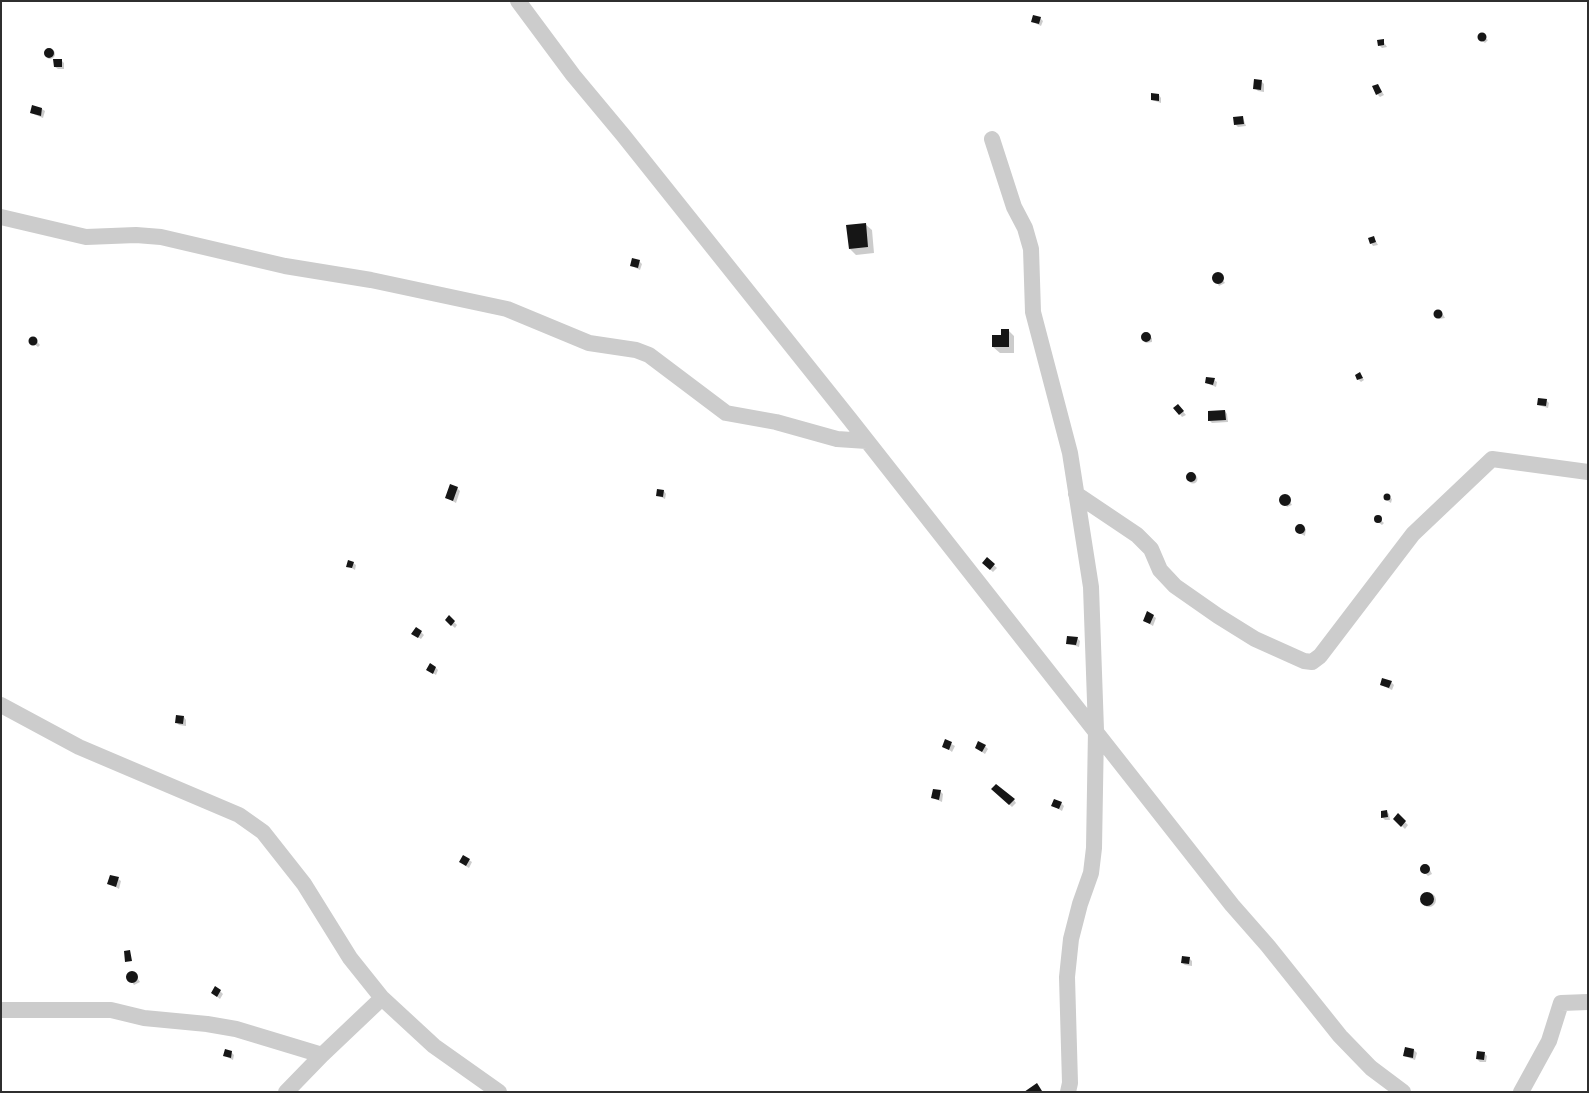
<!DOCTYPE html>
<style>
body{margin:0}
#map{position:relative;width:1589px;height:1093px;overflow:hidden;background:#fff;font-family:Roboto,sans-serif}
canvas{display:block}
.frame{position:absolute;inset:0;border:2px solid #2f2f2f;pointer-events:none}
</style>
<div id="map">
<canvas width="1589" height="1093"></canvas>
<div class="frame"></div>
</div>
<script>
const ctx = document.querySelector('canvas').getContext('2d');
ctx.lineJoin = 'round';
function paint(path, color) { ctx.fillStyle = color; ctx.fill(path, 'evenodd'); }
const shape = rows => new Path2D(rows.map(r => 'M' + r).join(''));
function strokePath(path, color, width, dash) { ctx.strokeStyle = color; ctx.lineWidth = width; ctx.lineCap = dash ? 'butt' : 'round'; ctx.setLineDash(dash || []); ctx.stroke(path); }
paint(shape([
 [1040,18,1043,21,1041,26,1033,22],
 [1481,35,1488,40,1485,43,1479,38],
 [1383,41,1387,47,1382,48,1379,45],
 '45 54a5 5 0 1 1 10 0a5 5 0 1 1-10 0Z',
 [61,60,64,63,64,69,58,69,55,67],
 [1262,82,1264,84,1264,92,1258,91,1255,88],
 [1378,85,1384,95,1380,97,1377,94],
 [1159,95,1161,98,1161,103,1152,100],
 [42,109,45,111,43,118,31,113],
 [1243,118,1246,126,1238,127,1235,124],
 [865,224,872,230,874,253,856,255,850,249],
 [1374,238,1378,245,1373,246,1371,243],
 [639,261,642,264,640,270,632,266],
 [1219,274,1225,283,1219,286,1214,277],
 [1437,311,1441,311,1445,318,1439,319,1436,316],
 [1008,330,1014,336,1014,353,1000,353,993,347],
 [1144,334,1152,338,1152,342,1146,343,1143,340],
 [34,338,40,345,38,347,30,341],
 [1360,374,1364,380,1361,382,1358,379],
 [1214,380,1217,382,1216,387,1206,383],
 [1546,400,1549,403,1548,408,1538,405],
 [1175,408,1181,409,1186,415,1182,417],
 [1225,411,1227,414,1228,422,1212,423,1209,420],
 '1188.5 479a4.5 4.5 0 1 1 9 0a4.5 4.5 0 1 1-9 0Z',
 [457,488,460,491,456,503,447,498],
 [664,491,666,494,665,499,657,495],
 [1386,495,1392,499,1391,503,1385,499],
 [1287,496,1292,505,1287,507,1281,499],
 [1377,517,1384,523,1382,525,1375,520],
 [1298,525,1306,529,1305,536,1297,532],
 [987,559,997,568,993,572,983,563],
 [353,563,356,565,355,570,348,566],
 [1153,616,1156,618,1153,626,1144,621],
 [449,617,457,625,455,628,446,620],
 [421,632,424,635,421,639,416,636],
 [1077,638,1080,641,1079,647,1067,643],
 [436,668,438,670,436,675,428,670],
 [1391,682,1394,685,1392,690,1381,685],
 [184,717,186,720,186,726,179,725,177,723],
 [946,741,955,746,952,752,944,746],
 [985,746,988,749,985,754,976,748],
 [993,789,1014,800,1016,803,1012,807],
 [940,791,943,794,942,802,933,798],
 [1061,803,1064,806,1062,811,1053,806],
 [1387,812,1389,814,1390,820,1385,820,1382,817],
 [1398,815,1408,825,1405,829,1395,819],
 [469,860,472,862,469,868,464,865],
 [1423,866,1428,866,1432,874,1428,876,1421,869],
 [118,879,121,881,119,889,109,883],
 '1422 900a7 7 0 1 1 14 0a7 7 0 1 1-14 0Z',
 [1189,958,1192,961,1192,966,1185,965,1182,963],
 [134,973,140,982,134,985,128,976],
 [220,991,223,994,220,999,215,995],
 [1414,1050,1417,1053,1415,1060,1404,1056],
 [231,1052,234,1055,233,1060,225,1056],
 [1484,1053,1487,1056,1486,1062,1480,1062,1477,1059]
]), '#0003');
paint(shape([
 [1033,15,1041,17,1039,24,1031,22],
 '1477.5 37a4.5 4.5 0 1 1 9 0a4.5 4.5 0 1 1-9 0Z',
 [1384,39,1384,45,1378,46,1377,40],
 '44 53a5 5 0 1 1 10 0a5 5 0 1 1-10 0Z',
 [53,59,62,59,62,67,54,67],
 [1254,79,1262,80,1261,90,1253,89],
 [1378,84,1382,92,1376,95,1372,86],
 [1151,93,1159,94,1159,101,1151,100],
 [32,105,42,108,41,116,30,113],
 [1243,116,1244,124,1234,125,1233,117],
 [866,223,868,247,849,249,846,225],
 [1374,236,1376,242,1370,244,1368,238],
 [632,258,640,260,638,268,630,266],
 '1212 278a6 6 0 1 1 12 0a6 6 0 1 1-12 0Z',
 '1433.5 314a4.5 4.5 0 1 1 9 0a4.5 4.5 0 1 1-9 0Z',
 [1001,329,1009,329,1009,347,992,347,992,335,1001,335],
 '1141 337a5 5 0 1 1 10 0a5 5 0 1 1-10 0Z',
 '28.5 341a4.5 4.5 0 1 1 9 0a4.5 4.5 0 1 1-9 0Z',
 [1360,372,1363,378,1357,380,1355,375],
 [1206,377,1215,378,1213,385,1205,383],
 [1538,398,1547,399,1546,406,1537,405],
 [1178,404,1184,411,1179,415,1173,408],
 [1225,410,1226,420,1208,421,1208,411],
 '1186 477a5 5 0 1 1 10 0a5 5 0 1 1-10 0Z',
 [450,484,458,487,453,501,445,498],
 [657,489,664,490,663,497,656,496],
 '1383.5 497a3.5 3.5 0 1 1 7 0a3.5 3.5 0 1 1-7 0Z',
 '1279 500a6 6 0 1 1 12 0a6 6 0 1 1-12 0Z',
 '1374 519a4 4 0 1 1 8 0a4 4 0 1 1-8 0Z',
 '1295 529a5 5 0 1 1 10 0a5 5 0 1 1-10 0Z',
 [987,557,995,564,990,570,982,563],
 [348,560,354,562,352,568,346,567],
 [1147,611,1154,615,1150,624,1143,621],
 [449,615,455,621,451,626,445,620],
 [416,627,422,631,418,638,411,634],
 [1067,636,1078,637,1076,645,1066,644],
 [430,663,436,667,433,674,426,670],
 [1382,678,1392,681,1389,688,1380,685],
 [176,715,184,716,183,724,175,723],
 [945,739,952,742,949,750,942,747],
 [978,741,986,745,982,752,975,748],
 [996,784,1015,799,1009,805,991,789],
 [933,789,941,790,939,800,931,798],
 [1054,799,1062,802,1059,809,1051,806],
 [1387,810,1388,817,1381,818,1381,811],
 [1398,813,1406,821,1401,827,1393,819],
 [463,855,470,859,466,866,459,862],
 '1420 869a5 5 0 1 1 10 0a5 5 0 1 1-10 0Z',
 [110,875,119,877,116,887,107,884],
 '1420 899a7 7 0 1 1 14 0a7 7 0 1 1-14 0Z',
 [130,950,132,961,125,962,124,951],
 [1182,956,1190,957,1189,964,1181,963],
 '126 977a6 6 0 1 1 12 0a6 6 0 1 1-12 0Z',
 [215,986,221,990,217,997,211,993],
 [1405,1047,1414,1049,1413,1058,1403,1056],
 [225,1049,232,1051,231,1058,223,1056],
 [1477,1051,1485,1052,1484,1060,1476,1059],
 [1037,1083,1042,1091,1024,1092]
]), '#161616');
strokePath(shape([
 [518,1,573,75,623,135,849,418,1232,905,1268,946,1340,1036,1371,1068,1403,1092],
 [992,139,1014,207,1025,228,1031,249,1033,312,1070,453,1091,587,1096,730,1094,848,1091,873,1080,904,1071,939,1067,977,1070,1083,1068,1092],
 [1,217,86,237,136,235,161,237,285,266,371,280,507,309,589,343,636,350,649,355,726,413,776,422,837,439,867,441],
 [1076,494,1137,535,1151,549,1160,570,1175,586,1218,616,1255,639,1304,661,1312,662,1320,656,1413,534,1492,459,1588,472],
 [1,705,79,747,239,815,263,832,304,884,350,958,382,998,434,1046,499,1092],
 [1,1010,111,1010,144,1018,207,1024,236,1029,322,1055,382,998],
 [286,1092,322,1055],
 [1521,1092,1549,1041,1561,1003,1588,1002]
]), '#ccc', 16);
</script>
